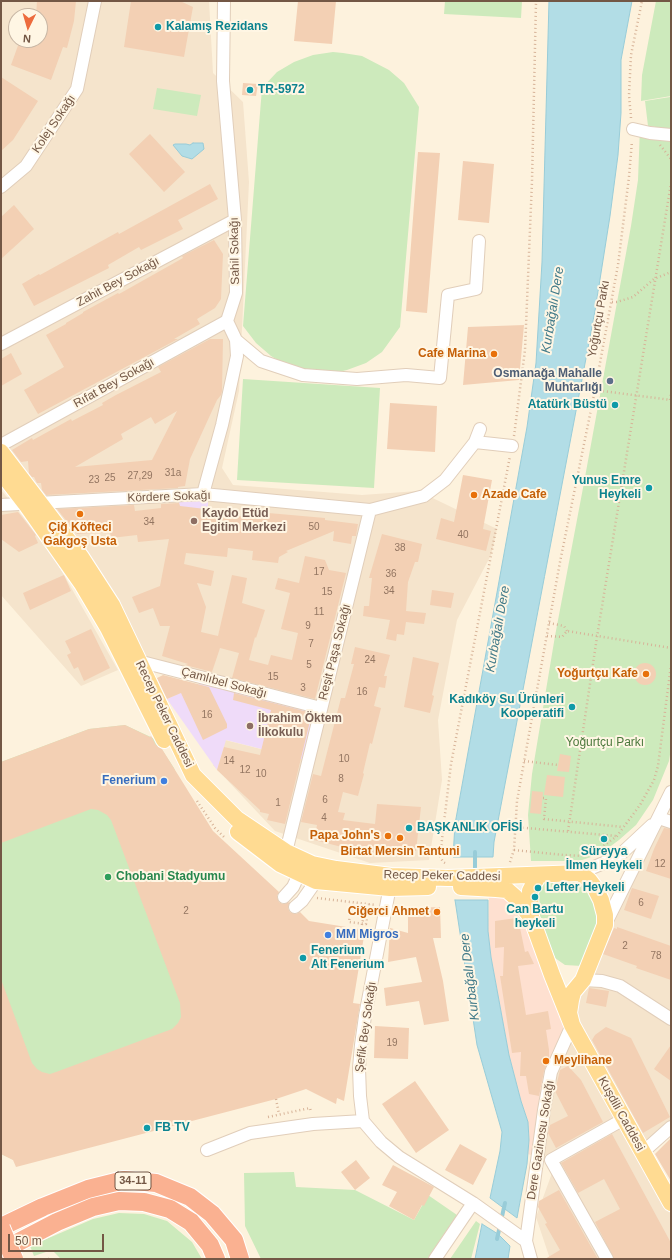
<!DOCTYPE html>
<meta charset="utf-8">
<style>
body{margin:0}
#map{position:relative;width:672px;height:1260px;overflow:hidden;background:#fdf2dd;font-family:Helvetica,sans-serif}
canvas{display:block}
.frame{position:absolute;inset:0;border:2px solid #735745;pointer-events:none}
.north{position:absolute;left:8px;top:8px;width:40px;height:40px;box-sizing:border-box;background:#fff6e4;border:1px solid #c7b6a4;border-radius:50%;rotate:185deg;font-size:11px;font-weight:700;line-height:16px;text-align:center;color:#735745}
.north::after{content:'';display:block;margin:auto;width:14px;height:18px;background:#ed6b3d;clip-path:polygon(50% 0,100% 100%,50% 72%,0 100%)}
.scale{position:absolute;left:8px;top:1234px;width:96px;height:18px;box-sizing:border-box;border:2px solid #735745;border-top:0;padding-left:5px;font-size:12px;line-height:14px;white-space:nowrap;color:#735745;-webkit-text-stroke:3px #fff6e4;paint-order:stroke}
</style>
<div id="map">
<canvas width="672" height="1260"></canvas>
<div class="frame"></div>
<div class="north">N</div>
<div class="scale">50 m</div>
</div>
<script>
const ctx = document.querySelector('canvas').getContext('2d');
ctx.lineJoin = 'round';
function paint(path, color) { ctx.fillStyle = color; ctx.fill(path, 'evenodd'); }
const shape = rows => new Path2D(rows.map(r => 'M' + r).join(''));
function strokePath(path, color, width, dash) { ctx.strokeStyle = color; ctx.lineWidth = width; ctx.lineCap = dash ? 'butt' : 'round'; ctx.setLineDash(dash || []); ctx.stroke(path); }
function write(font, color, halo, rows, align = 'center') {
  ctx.font = font + ' Helvetica,sans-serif'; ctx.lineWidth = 4; ctx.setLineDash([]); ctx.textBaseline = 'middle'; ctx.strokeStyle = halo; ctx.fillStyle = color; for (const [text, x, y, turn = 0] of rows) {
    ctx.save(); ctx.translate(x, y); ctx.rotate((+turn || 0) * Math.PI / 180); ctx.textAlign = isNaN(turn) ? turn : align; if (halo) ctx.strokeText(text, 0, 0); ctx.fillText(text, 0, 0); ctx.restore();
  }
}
paint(shape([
 [1,1,209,1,213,73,243,102,249,182,239,391,222,468,233,485,362,495,418,491,497,529,491,555,457,620,438,720,442,780,429,860,370,863,275,831,213,765,225,740,305,760,316,712,153,670,1,443],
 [16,16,40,16,40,40,16,40],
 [1,490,48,547,118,670,81,686,1,595],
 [663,823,671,826,671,1015,590,976,610,928],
 [588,984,619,989,671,1023,671,1123,645,1145,578,1023,576,1001],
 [573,1038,617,1118,551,1156,542,1155,549,1113,557,1075],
 [621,1125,671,1215,671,1259,550,1259,536,1217,556,1162]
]), '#f5e4cc');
paint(shape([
 [489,895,504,896,526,919,566,1024,544,1079,531,1155,528,1154,529,1140,528,1122,521,1101,509,1055,491,957,488,931]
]), '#fee0d0');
paint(shape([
 [179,500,208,500,208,510,183,546],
 [204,682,316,712,305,760,226,740,217,770,167,699]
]), '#efdbf9');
paint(shape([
 [445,1,522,1,521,18,444,14],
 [656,1,671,1,671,96,641,101,642,75],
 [333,52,343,53,362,56,389,70,404,83,419,107,400,327,382,352,366,363,347,370,338,372,308,371,279,361,271,356,256,343,243,326,262,88,277,72,294,62,313,55],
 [157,88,201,95,197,116,153,109],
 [670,97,671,129,648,126,645,101],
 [640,127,671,131,671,748,669,761,653,800,636,825,619,840,600,854,579,861,531,861,528,815,532,774,555,636,583,488,631,226,638,180],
 [243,379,380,388,374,488,237,480],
 [125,725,155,739,174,768,265,1011,18,1162,1,1154,1,762,89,729],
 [539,879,587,880,603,916,582,966,565,965,555,958,536,908],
 [294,1172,296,1187,355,1190,414,1220,428,1195,457,1215,427,1259,261,1259,245,1226,244,1173],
 [119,1213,144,1214,167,1221,192,1242,202,1259,61,1259,52,1250,34,1256,30,1246,93,1219],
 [476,1221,480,1224,471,1259,450,1259]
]), '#cdeabc');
const water = shape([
 [549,1,632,1,621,60,621,113,618,155,610,216,595,311,494,842,493,857,453,857,455,824,527,427,536,363,542,262,549,1],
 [193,143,203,143,204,149,192,159,182,156,173,145,175,144,186,144,190,145,193,143],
 [455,900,488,900,488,931,491,957,509,1055,521,1101,528,1122,529,1140,527,1164,517,1218,490,1198,500,1151,502,1132,477,1045,455,900],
 [482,1224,498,1234,510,1246,508,1259,475,1259,482,1224]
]);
paint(water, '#b2dde6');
strokePath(water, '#98ccd8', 1);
strokePath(shape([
 [475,873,475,852],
 [497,1239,505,1203]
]), '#98ccd8', 4);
paint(shape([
 [37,1,76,1,74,21,67,48,63,47,51,80,11,65,20,40,40,40,40,16,36,16],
 [131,1,180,1,193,7,184,57,124,47],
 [298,1,336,1,332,44,294,41],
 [1,77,38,101,13,140,1,151],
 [243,83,258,84,256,96,242,95],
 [150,134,185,172,164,192,129,154],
 [418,152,440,153,427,313,406,311],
 [463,161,494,164,489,223,458,220],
 [210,184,218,199,178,220,183,229,141,250,139,247,108,265,109,268,34,306,22,284,39,274,40,275,118,232,119,234],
 [14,205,34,229,1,259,1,217],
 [214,240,223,254,221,299,215,308,197,319,200,324,174,339,178,339,38,414,24,390,64,367,46,335,66,324,66,323,83,313,83,312,118,293,119,294,183,258,182,256],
 [524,325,519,380,463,385,468,327],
 [210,339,223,339,222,391,221,395,217,400,190,459,185,486,178,487,178,488,46,495,42,490,41,483,37,483,34,477,32,477,29,474,28,461,21,462,12,450,32,438,33,440,71,419,72,421,103,405,102,403,116,395,161,372,158,367],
 [177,411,152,460,75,467,123,439,121,434,151,417,155,424],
 [11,353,22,374,1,386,1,359],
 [390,403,437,406,435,452,387,449],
 [463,475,492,480,483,529,491,531,486,551,436,539,441,518,454,522],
 [179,503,180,506,231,512,231,515,257,518,257,512,325,518,325,520,358,524,356,536,352,536,351,544,333,541,334,531,286,551,288,552,279,557,278,563,252,560,253,551,228,548,227,557,186,553,184,564,214,571,211,586,197,583,206,607,201,632,218,636,232,575,247,578,242,603,265,610,256,638,255,637,249,660,268,665,271,655,292,660,298,633,281,629,290,593,275,589,278,578,299,583,305,556,325,560,329,570,346,573,315,699,232,678,239,653,220,648,212,672,185,665,188,664,162,656,170,626,160,626,153,608,139,613,132,597,160,586,169,539,138,542,137,535,111,538,110,532,77,534,57,509,134,505,135,511,161,508,161,504],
 [18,512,36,535,35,536,38,543,19,552,1,539,1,515],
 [382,534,422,544,418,562,415,562,408,582,406,611,426,613,424,624,406,622,404,635,397,634,396,641,386,639,390,620,363,616,364,606,369,606,372,578,369,578],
 [64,575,71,591,30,610,23,593],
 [432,590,454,593,451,608,430,605],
 [91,629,110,668,84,681,78,667,74,669,67,655,71,653,65,641],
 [355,647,390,655,384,676,387,676,385,688,379,687,374,706,381,708,372,744,370,743,363,773,364,774,358,796,343,792,338,812,345,813,343,820,375,824,377,804,421,807,416,851,395,849,395,855,366,852,366,856,349,854,350,849,314,840,317,825,301,822,313,774,321,776,341,698,345,698,354,664,351,664],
 [413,657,439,663,432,695,434,696,430,713,404,707],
 '634 674a11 11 0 1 1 22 0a11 11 0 1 1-22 0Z',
 [163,675,209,687,227,724,227,728,203,740,181,693,167,699,157,678],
 [234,693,312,713,285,824,267,820,269,814,260,812,260,810,217,770,224,747,260,755,271,710,233,700],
 [125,725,150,737,151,736,156,745,162,749,213,831,279,892,277,896,279,902,283,904,290,902,288,908,290,912,296,914,300,912,309,921,365,930,353,1003,360,1004,344,1101,337,1098,336,1104,306,1089,276,1099,16,1167,13,1160,1,1154,1,982,2,982,32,1063,37,1069,42,1072,50,1074,56,1072,172,1029,178,1023,181,1017,180,1003,111,820,107,815,98,810,91,809,1,843,1,762,89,729],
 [560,754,571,756,569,772,557,771],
 [547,775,565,777,563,797,544,795],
 [532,791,543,792,541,814,530,813],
 [664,828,671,829,671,879,646,871,654,849],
 [632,888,659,896,651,919,624,910],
 [440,907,441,938,433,938,443,981,449,1021,424,1025,419,1001,386,1006,384,988,422,982,416,957,388,962,390,928,408,933,408,908],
 [516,918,519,923,525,952,528,951,534,964,518,966,526,1015,548,1011,551,1029,546,1030,549,1050,549,1059,544,1071,539,1096,529,1094,526,1076,520,1076,521,1052,512,1053,500,976,503,976,504,947,495,948,495,921],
 [617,927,671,946,671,980,636,968,637,966,603,954,614,928,617,929],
 [589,988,609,991,606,1007,586,1003],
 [375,1026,409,1028,408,1059,374,1058],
 [606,1027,631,1038,670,1117,643,1133,592,1040,595,1035],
 [671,1045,671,1081,654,1069],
 [568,1066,581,1080,603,1122,556,1148,548,1133,550,1125,568,1116,555,1091,560,1070],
 [415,1081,449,1130,416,1153,382,1104],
 [612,1134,671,1243,671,1259,614,1259,595,1222,620,1209,604,1179,578,1193,561,1163],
 [671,1138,671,1181,655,1154],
 [460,1144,487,1159,473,1185,445,1170],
 [356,1160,370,1178,355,1190,341,1172],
 [393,1165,434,1187,424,1206,422,1205,414,1220,389,1206,397,1192,382,1185],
 [559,1190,598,1259,545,1259,560,1250,545,1224,547,1223,538,1207,539,1201]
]), '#f3d0b4');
const minor = shape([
 [633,129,650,133,671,135],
 [1,187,26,166,77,89,95,1],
 [236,340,261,361,303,375,357,379,406,375,440,378,448,295,476,289,479,241],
 [1,344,235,220],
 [475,442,480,429],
 [1,445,227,321],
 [203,494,222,425,237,356,236,340,227,321,236,293,235,220,223,81,224,1],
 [1,505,203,494,370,510,424,496,445,480,475,442,512,446],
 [133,663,138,661,321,708],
 [659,818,671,822],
 [283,858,286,852,370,510],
 [580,873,606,862,622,853,652,825],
 [391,881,365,1016,361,1045,359,1068,360,1096,363,1121,381,1142,399,1157,473,1203,526,1241],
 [284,897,293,887,299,874],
 [295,907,302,901,316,881],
 [605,925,671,792],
 [583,980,602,981,620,986,671,1019],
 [207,1150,250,1133,313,1124,363,1121],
 [643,1152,671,1127],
 [435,1259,473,1203],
 [531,1259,526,1241,544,1110,551,1072,572,1025],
 [607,1259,551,1160,624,1119]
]);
const major = shape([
 [1,452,81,557,112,605,193,775,237,819,286,852,312,864,336,869,391,876,448,878,580,873,589,880,595,888,601,900,605,915,605,925,583,980,573,992,571,1000,569,1013,572,1025],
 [1,472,25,503,82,584,108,628,164,740],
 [238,832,280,864,316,881,390,888,428,887],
 [538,876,530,891,531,917,552,975,572,1025,671,1203],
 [461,887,496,889,507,890,515,897,531,917]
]);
const highway = shape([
 [1,1227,43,1207,88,1189,124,1180,156,1183,190,1197,212,1214,234,1240,240,1259],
 [1,1251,57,1222,93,1207,119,1201,144,1202,170,1209,191,1222,210,1245,216,1259]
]);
strokePath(minor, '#e1ceba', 14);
strokePath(major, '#fff', 18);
strokePath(highway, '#fff', 20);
strokePath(shape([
 [631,118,629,95,631,55,642,1],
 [660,145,671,159],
 [612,302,617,302,633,297,654,279,671,272],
 [595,390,671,400],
 [670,400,671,394],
 [514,436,525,350,532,181,536,1],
 [549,623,564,626,567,631],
 [547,636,562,637,567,631,671,648],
 [524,761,558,765],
 [543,798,546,798,544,819,623,827],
 [197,801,215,828,225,838],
 [515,827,616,836],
 [568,831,597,637,671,183],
 [514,850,564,855,586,856],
 [594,853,617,836,640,805,654,780,658,766,671,665],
 [510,862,514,850,517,801,560,562,595,390,618,265,629,177,632,141],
 [445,863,443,862,440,856,451,764,510,456],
 [317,898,376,905],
 [364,915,350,913,349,922,366,924,369,904],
 [276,1099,279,1114],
 [268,1117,310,1108,311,1112],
 [48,1259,52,1259]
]), '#d7b398', 2.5, [1, 3]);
strokePath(minor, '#fff', 12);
strokePath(major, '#ffdb92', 16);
strokePath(highway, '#fab191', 18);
const highwayBridge = shape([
 [1,1228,14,1259]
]);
strokePath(highwayBridge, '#fff', 20, []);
strokePath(shape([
 [361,929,364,915]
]), '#d7b398', 2.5, [1, 3]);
strokePath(highwayBridge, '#fab191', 18);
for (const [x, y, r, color] of [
 [158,27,4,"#0f9aa8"],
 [250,90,4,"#0f9aa8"],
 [494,354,4,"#e8710a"],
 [610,381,4,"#5c6f8a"],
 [615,405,4,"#0f9aa8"],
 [649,488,4,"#0f9aa8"],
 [474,495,4,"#e8710a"],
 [80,514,4,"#e8710a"],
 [194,521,4,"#8d6e63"],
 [646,674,4,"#e8710a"],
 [572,707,4,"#0f9aa8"],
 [250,726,4,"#8d6e63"],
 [164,781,4,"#3f7fe0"],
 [409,828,4,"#0f9aa8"],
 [388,836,4,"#e8710a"],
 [400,838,4,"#e8710a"],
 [604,839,4,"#0f9aa8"],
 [108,877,4,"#2e9e5b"],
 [538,888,4,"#0f9aa8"],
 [535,897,4,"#0f9aa8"],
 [437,912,4,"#e8710a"],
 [328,935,4,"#3f7fe0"],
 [303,958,4,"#0f9aa8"],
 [546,1061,4,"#e8710a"],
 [147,1128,4,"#0f9aa8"]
]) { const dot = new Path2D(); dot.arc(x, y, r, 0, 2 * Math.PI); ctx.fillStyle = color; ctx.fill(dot); strokePath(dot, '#fff6e4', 1.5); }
write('10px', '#937561', null, [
 ["31a",173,473],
 ["27,29",140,476],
 ["25",110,478],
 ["23",94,480],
 ["34",149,522],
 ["50",314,527],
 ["40",463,535],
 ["38",400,548],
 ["17",319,572],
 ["36",391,574],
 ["34",389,591],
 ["15",327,592],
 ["11",319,612],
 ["9",308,626],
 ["7",311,644],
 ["24",370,660],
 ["5",309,665],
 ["15",273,677],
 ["3",303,688],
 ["16",362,692],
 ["16",207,715],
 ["10",344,759],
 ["14",229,761],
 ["12",245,770],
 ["10",261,774],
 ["8",341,779],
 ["6",325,800],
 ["1",278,803],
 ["4",324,818],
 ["12",660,864],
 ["6",641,903],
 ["2",186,911],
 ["2",625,946],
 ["78",656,956],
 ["19",392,1043]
]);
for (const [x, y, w] of [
 [133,1181,36]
]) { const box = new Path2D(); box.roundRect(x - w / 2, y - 9, w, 18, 3); ctx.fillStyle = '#fff6e4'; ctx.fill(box); strokePath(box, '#735745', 1); }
write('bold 11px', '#735745', null, [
 ["34-11",133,1181]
]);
write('bold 12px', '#0d838f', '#fff6e4', [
 ["Kalamış Rezidans",166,27],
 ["TR-5972",258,90],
 ["Atatürk Büstü",607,405,"right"],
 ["Yunus Emre",641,481,"right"],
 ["Heykeli",641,495,"right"],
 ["Kadıköy Su Ürünleri",564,700,"right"],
 ["Kooperatifi",564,714,"right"],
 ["BAŞKANLIK OFİSİ",417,828],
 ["Süreyya",604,852,"center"],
 ["İlmen Heykeli",604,866,"center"],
 ["Lefter Heykeli",546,888],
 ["Can Bartu",535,910,"center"],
 ["heykeli",535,924,"center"],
 ["Fenerium",311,951],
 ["Alt Fenerium",311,965],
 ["FB TV",155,1128]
], 'left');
write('12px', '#735745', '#fff6e4', [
 ["Kolej Sokağı",54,124,-56],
 ["Sahil Sokağı",235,251,-91],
 ["Zahit Bey Sokağı",118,282,-28],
 ["Yoğurtçu Parkı",599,319,-80],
 ["Rıfat Bey Sokağı",114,383,-29],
 ["Kördere Sokağı",169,497,-2],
 ["Reşit Paşa Sokağı",335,652,-76],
 ["Çamlıbel Sokağı",224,683,15],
 ["Recep Peker Caddesi",164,714,64],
 ["Recep Peker Caddesi",442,876,1],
 ["Şefik Bey Sokağı",366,1027,-82],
 ["Kuşdili Caddesi",621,1114,61],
 ["Dere Gazinosu Sokağı",541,1140,-81]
]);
write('bold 12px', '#c56008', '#fff6e4', [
 ["Cafe Marina",486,354],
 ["Azade Cafe",482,495,"left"],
 ["Çiğ Köfteci",80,528,"center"],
 ["Gakgoş Usta",80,542,"center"],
 ["Yoğurtçu Kafe",638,674],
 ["Papa John's",380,836],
 ["Birtat Mersin Tantuni",400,852,"center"],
 ["Ciğerci Ahmet",429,912],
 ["Meylihane",554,1061,"left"]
], 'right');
write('bold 12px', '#4e5e75', '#fff6e4', [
 ["Osmanağa Mahalle",602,374],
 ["Muhtarlığı",602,388]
], 'right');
write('bold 12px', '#785e54', '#fff6e4', [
 ["Kaydo Etüd",202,514],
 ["Egitim Merkezi",202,528],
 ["İbrahim Öktem",258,719],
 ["İlkokulu",258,733]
], 'left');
write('12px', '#4c793d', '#fff6e4', [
 ["Yoğurtçu Parkı",605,743]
]);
write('bold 12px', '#366cbe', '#fff6e4', [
 ["Fenerium",156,781],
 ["MM Migros",336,935,"left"]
], 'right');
write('bold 12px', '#27864d', '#fff6e4', [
 ["Chobani Stadyumu",116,877]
], 'left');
write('italic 13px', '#3f7988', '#fff6e4', [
 ["Kurbağalı Dere",553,310,-81],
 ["Kurbağalı Dere",498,629,-80],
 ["Kurbağalı Dere",470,977,-97]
]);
</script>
